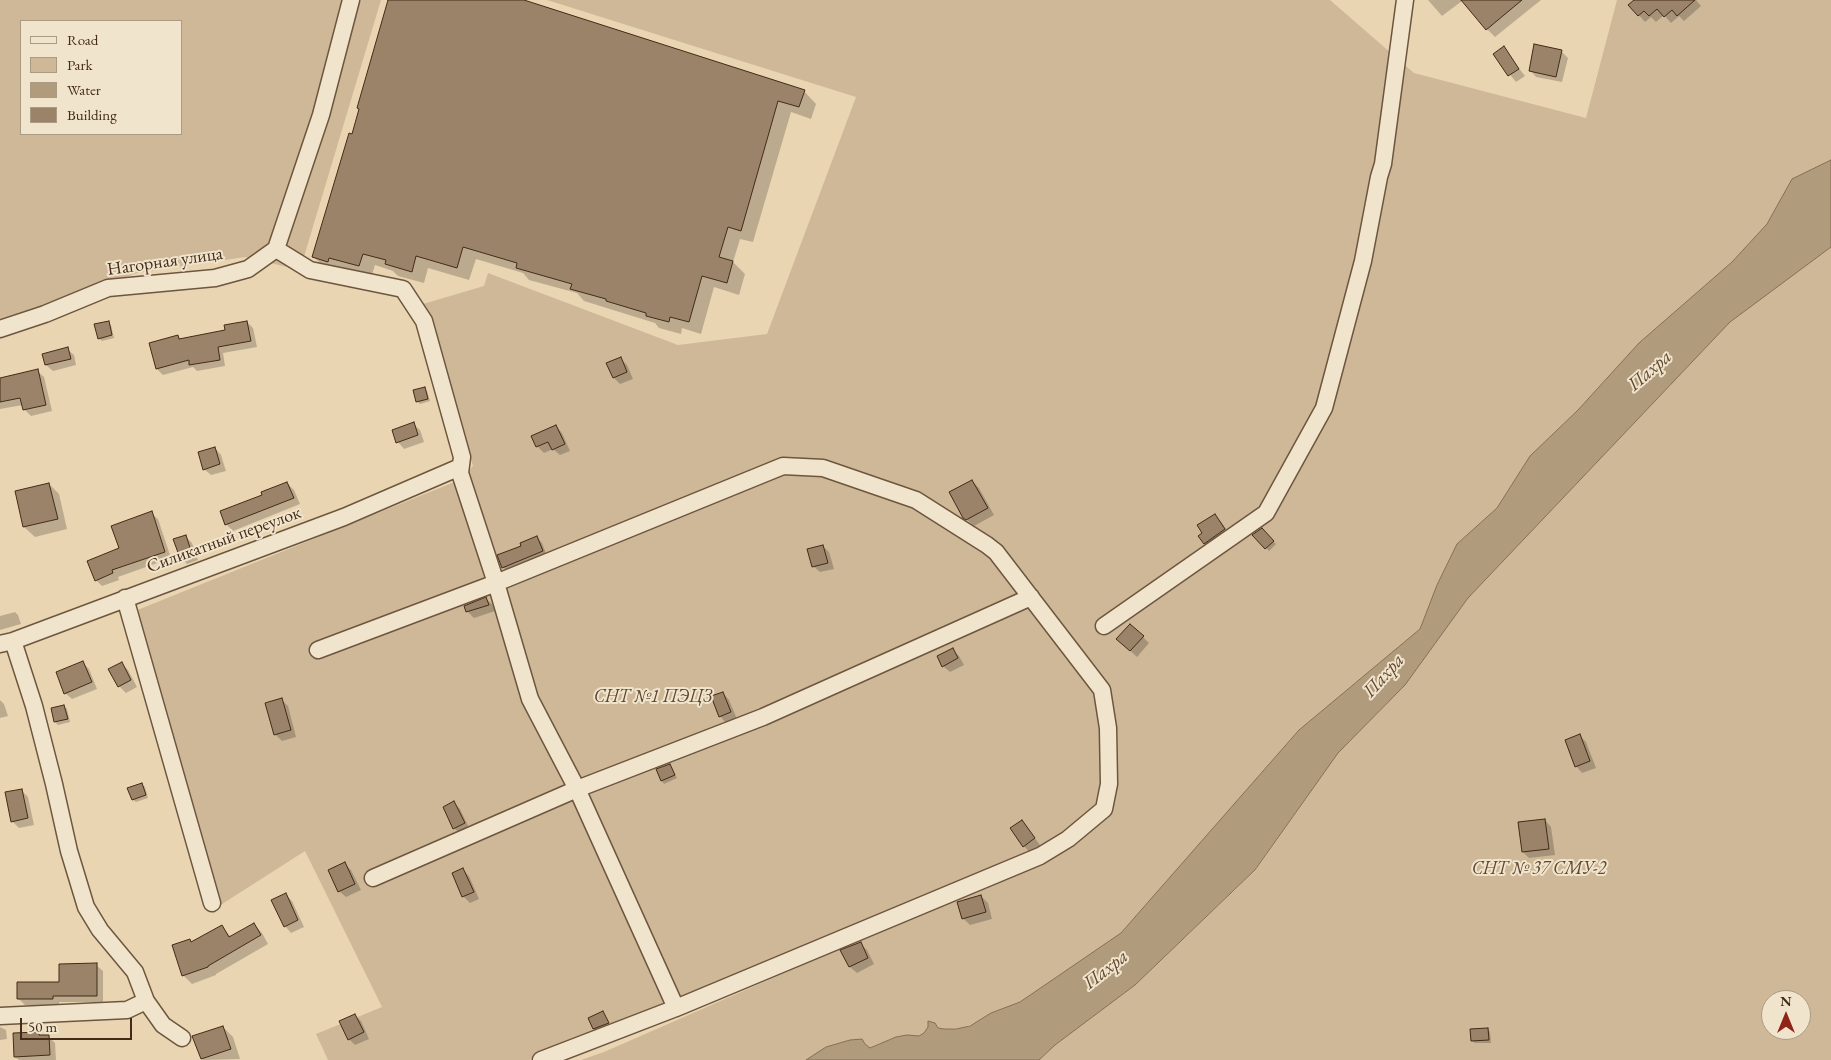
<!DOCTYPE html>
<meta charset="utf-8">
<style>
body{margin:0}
#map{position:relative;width:1831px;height:1060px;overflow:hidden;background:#ead5b2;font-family:"EB Garamond",serif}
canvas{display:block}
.legend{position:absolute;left:20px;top:20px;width:162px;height:115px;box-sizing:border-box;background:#f1e4cd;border:1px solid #ab9a84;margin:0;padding:6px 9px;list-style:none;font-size:15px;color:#432b17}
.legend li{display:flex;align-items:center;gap:10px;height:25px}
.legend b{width:25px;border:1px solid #ab9a84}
.north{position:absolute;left:1761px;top:990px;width:50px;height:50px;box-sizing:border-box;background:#f1e4cd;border:1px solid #ab9a84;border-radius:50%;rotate:0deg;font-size:14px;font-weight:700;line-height:20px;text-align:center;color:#432b17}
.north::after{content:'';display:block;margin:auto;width:18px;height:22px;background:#8f2418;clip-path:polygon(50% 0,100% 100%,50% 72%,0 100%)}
.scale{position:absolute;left:20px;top:1018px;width:112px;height:22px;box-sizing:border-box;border:2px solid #432b17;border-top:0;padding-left:6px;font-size:15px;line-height:18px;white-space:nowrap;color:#432b17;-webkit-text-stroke:4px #f1e4cd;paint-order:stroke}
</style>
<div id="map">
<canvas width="1831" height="1060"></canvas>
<ul class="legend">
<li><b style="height:6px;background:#f1e4cd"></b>Road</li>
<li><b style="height:14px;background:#ceb898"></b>Park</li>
<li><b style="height:14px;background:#b19b7d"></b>Water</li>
<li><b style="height:14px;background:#9a8368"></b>Building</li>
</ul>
<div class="north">N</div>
<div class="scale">50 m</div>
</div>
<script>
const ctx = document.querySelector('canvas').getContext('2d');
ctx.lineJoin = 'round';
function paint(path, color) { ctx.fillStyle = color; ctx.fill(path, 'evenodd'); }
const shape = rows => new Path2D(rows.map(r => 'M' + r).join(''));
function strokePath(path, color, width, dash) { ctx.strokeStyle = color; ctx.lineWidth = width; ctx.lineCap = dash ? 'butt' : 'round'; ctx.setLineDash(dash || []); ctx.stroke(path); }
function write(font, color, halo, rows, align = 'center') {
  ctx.font = font + ' "EB Garamond",serif'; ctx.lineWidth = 4; ctx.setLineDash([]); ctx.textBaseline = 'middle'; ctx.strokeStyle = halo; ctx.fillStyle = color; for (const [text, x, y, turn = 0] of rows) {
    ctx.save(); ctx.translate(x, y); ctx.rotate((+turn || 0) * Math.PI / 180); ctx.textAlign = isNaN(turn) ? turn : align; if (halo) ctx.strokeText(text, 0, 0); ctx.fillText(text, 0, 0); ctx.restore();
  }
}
paint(shape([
 [0,0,381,0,300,270,245,257,137,273,0,322],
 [21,21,181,21,181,134,21,134],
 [547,0,1330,0,1414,73,1586,118,1617,0,1831,0,1831,160,1792,179,1767,224,1732,262,1639,343,1578,410,1530,456,1497,508,1457,544,1437,585,1420,629,1299,730,1121,933,1020,1002,991,1013,975,1023,962,1028,944,1029,938,1028,928,1021,928,1027,924,1033,919,1036,907,1035,896,1037,870,1048,856,1039,850,1040,826,1047,806,1060,581,1060,604,1052,814,960,805,949,529,1060,328,1060,316,1034,382,1007,305,851,219,906,135,611,462,479,473,466,423,304,484,286,488,273,678,345,767,334,856,97],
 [1831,247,1831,1060,1039,1060,1055,1045,1135,985,1255,871,1338,753,1405,685,1468,598,1730,322],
 [1771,1000,1801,1000,1801,1030,1771,1030]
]), '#ceb898');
const water = shape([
 [1831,160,1831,247,1730,322,1468,598,1405,685,1338,753,1255,870,1135,985,1055,1045,1039,1060,806,1060,826,1047,850,1040,862,1039,865,1044,870,1048,896,1037,907,1035,919,1036,924,1033,928,1027,928,1021,935,1023,938,1028,944,1029,956,1029,970,1026,991,1013,1020,1002,1121,933,1299,730,1420,629,1437,585,1457,544,1497,508,1530,456,1578,410,1639,343,1732,262,1767,224,1792,179,1831,160]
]);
paint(water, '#b19b7d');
strokePath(water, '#856e54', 1);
paint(shape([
 [390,0,520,0,804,91,816,104,811,119,791,112,753,242,740,239,733,262,745,274,739,295,714,287,701,334,682,328,681,334,659,328,655,323,584,301,577,293,529,280,523,273,476,259,469,280,428,268,424,283,398,276,393,271,375,265,371,278,326,269,314,257,353,135],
 [1428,0,1461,0,1462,1,1442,16],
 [1476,0,1541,0,1495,37,1487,29],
 [1636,0,1696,0,1701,6,1684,21,1679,16,1671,23,1664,15,1656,22,1651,17,1645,22,1630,5],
 [1503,48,1525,76,1516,82,1494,55],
 [1561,51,1568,58,1562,82,1536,77,1530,70],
 [108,322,111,325,114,338,102,341,99,338],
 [247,322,253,328,257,347,223,353,225,366,197,371,193,367,163,375,157,369,150,343,178,336,181,339,226,331],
 [67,349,74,355,76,365,53,371,46,365,44,355],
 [620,358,627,365,633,379,620,384,614,378],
 [37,371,44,377,52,411,31,416,24,409,23,405,0,409,0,380],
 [425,388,427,391,430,401,420,404,417,401],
 [413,424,420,430,424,442,404,449,398,442],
 [556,426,562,433,570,451,560,455,553,449,544,453,537,446],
 [215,448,221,455,226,471,211,475,204,469],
 [972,481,979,488,994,515,974,526,964,517],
 [287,483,294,490,300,504,233,531,226,524,263,496],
 [49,484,59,494,67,529,35,537,24,527],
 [151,513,158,519,171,558,118,577,119,580,102,586,96,580],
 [1215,515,1221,522,1231,536,1211,550,1204,544,1204,533],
 [1262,530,1276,544,1269,551,1254,535],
 [186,537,192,543,198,560,187,564,181,557],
 [537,537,542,543,547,556,508,572,503,567,523,547],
 [823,546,829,552,834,569,820,572,813,566],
 [486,599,493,605,495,611,474,618,468,612,466,606],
 [15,612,18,615,21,624,0,630,0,616],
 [1143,637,1149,643,1137,657,1125,646],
 [952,649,959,656,964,665,950,672,943,666],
 [83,663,89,669,97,689,72,699,65,693],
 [121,663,128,670,137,687,126,693,119,686],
 [723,693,729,700,737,719,726,723,720,716],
 [0,700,4,704,8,716,0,718],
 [282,700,288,706,296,737,282,741,276,735,267,704],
 [64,706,67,709,70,722,58,725,55,722,52,709],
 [1580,736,1586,742,1596,768,1582,773,1576,766],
 [670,765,677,778,664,784,662,781],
 [142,784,145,787,148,798,136,802,133,800],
 [21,790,28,797,34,825,19,828,12,821],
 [454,803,460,809,470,830,461,834,454,828],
 [1545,820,1551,827,1555,855,1529,858,1523,852],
 [1022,821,1040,845,1030,853,1024,846],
 [345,864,351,870,361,890,346,897,339,891],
 [463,870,469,876,479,899,470,903,463,896],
 [286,895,292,901,304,927,291,933,285,926],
 [981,896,988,903,992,919,970,925,963,918],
 [254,924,262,933,268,944,216,974,216,975,192,984,183,975,190,941,193,943,222,927,231,937],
 [860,943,867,950,874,964,857,973,850,967,842,951],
 [96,965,103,971,103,1002,59,1002,59,1005,25,1005,18,998,61,983],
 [603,1013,610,1026,597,1032,594,1029],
 [354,1015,361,1021,369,1039,355,1045,349,1039],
 [0,1027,6,1030,7,1039,0,1040],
 [223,1027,233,1037,240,1059,203,1060,202,1059],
 [1488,1029,1490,1032,1491,1043,1475,1043,1472,1041],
 [38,1033,41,1036,48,1036,55,1043,56,1060,19,1060,15,1057]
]), '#0003');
const building = shape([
 [388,0,524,0,805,90,799,107,778,101,741,231,728,227,719,257,733,261,727,283,702,276,689,322,670,317,669,322,646,316,646,313,606,301,606,299,570,289,572,284,516,268,517,263,463,247,457,268,416,256,412,272,385,264,386,260,363,254,359,266,329,258,328,262,312,257,349,133,352,134,359,109,357,108,388,0],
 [1461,0,1522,0,1486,30,1461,0],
 [1634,0,1695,0,1677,16,1672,10,1664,17,1657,9,1649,16,1644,11,1638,16,1628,5,1634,0],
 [1534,44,1562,50,1556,77,1529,71,1534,44],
 [1504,46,1519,69,1508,76,1493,54,1504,46],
 [109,321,112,335,98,339,94,324,109,321],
 [247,321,251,341,218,347,220,360,189,365,189,360,156,369,149,343,178,335,179,339,225,330,224,325,247,321],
 [68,347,71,359,45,365,42,354,68,347],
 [621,357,627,372,613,378,606,363,621,357],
 [38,369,46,405,23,410,20,398,0,402,0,378,38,369],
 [425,387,428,399,416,402,413,390,425,387],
 [414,422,418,435,396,443,392,430,414,422],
 [556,425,565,444,552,450,548,442,536,447,531,436,556,425],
 [215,447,220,464,203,470,198,452,215,447],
 [972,480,988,508,966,520,963,518,949,492,972,480],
 [287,482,294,498,225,525,220,511,262,495,261,492,287,482],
 [49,483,58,519,23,527,15,491,49,483],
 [152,511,165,552,112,570,113,573,95,581,87,561,119,548,111,526,152,511],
 [1215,514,1225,529,1204,544,1198,536,1202,533,1197,525,1215,514],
 [1262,528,1274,541,1265,549,1252,535,1262,528],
 [186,535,192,554,180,558,173,539,186,535],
 [537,536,543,551,502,568,497,555,521,546,520,543,537,536],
 [823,545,828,563,812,567,807,549,823,545],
 [486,597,489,605,466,612,464,606,486,597],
 [1130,624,1144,636,1130,651,1116,639,1130,624],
 [953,648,958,658,942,667,937,656,953,648],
 [83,661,92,682,64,694,56,672,83,661],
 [122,662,131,680,118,687,108,669,122,662],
 [723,692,731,712,719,717,711,696,723,692],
 [282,698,291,730,274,735,265,703,282,698],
 [64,705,68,719,54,722,51,708,64,705],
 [1580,734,1590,761,1575,767,1565,740,1580,734],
 [670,764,675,775,661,781,656,769,670,764],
 [142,783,146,795,132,800,127,788,142,783],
 [22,789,28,818,11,822,5,792,22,789],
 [454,801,465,823,453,829,443,807,454,801],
 [1545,819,1549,849,1522,852,1518,822,1545,819],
 [1022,820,1035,838,1023,847,1010,828,1022,820],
 [345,862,355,884,338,892,328,870,345,862],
 [463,868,474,892,462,897,452,873,463,868],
 [286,893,298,920,284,927,271,900,286,893],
 [981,895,986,912,962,919,957,902,981,895],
 [254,923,261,935,208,966,208,967,182,976,172,945,190,939,191,942,222,925,229,937,254,923],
 [861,942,868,958,849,967,840,950,861,942],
 [97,963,97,996,53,996,53,999,17,999,17,982,59,982,59,964,97,963],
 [603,1011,609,1023,593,1029,588,1018,603,1011],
 [355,1014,364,1032,348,1040,339,1021,355,1014],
 [223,1026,231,1049,201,1059,192,1036,223,1026],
 [1488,1028,1489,1040,1471,1041,1470,1029,1488,1028],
 [39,1032,39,1035,49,1035,50,1055,14,1057,13,1033,39,1032]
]);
paint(building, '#9a8368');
strokePath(building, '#432b17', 1);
const street = shape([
 [276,249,310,270,403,289,424,321,462,457,460,473,496,583,530,699,577,789,676,1008],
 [276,249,321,115,351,0],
 [0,329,45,314,108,288,215,278,248,269,276,249],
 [125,598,212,903],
 [1104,626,1266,513,1324,408,1363,261,1379,177,1383,164,1405,0],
 [13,641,34,706,54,784,69,851,86,907,100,930,135,972,146,1001,163,1025,182,1038],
 [0,644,13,641,344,517,460,467],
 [318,650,496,583,783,466,823,468,916,500,987,545,996,552,1102,690,1108,728,1109,784,1104,809,1068,839,1040,856,676,1008,541,1060],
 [373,878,577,789,763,717,1031,597],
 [0,1016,127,1010,146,1001]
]);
strokePath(street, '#6d563e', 19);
strokePath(street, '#f1e4cd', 16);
write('18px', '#432b17', '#f1e4cd', [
 ["Нагорная улица",165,262,-8],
 ["Силикатный переулок",224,540,-20]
]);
write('italic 18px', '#5f4731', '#f1e4cd', [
 ["СНТ №1 ПЭЦЗ",653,697],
 ["СНТ № 37 СМУ-2",1539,869]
]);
write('italic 19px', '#5e4730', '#f1e4cd', [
 ["Пахра",1650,371,-41],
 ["Пахра",1384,676,-48],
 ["Пахра",1106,970,-38]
]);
</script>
